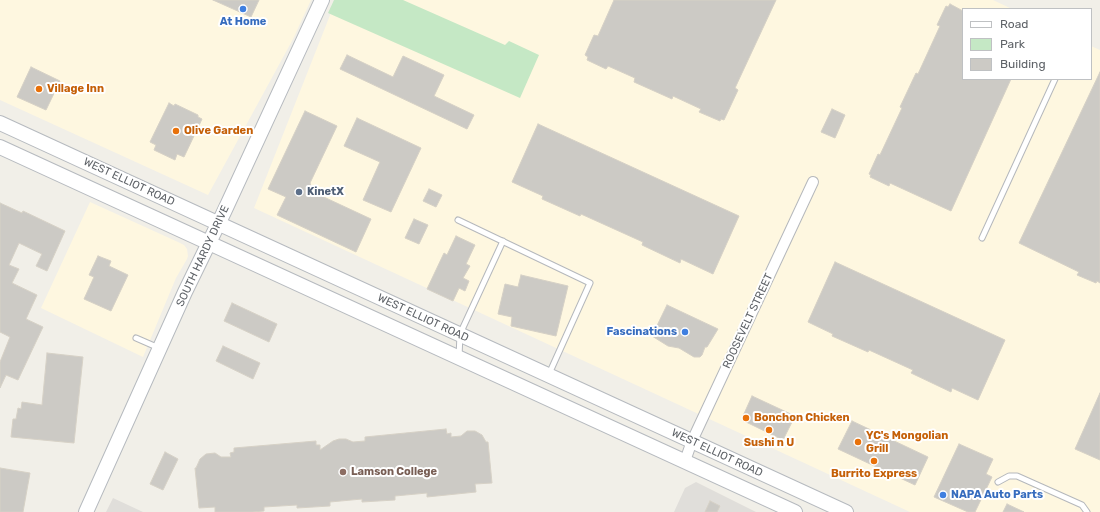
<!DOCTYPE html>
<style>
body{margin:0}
#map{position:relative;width:1100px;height:512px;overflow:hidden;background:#f1efe8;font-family:Rubik,sans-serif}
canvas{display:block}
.legend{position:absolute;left:962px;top:8px;width:130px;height:72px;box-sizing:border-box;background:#fff;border:1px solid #bfc1c3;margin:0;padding:5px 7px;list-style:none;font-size:12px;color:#5f6368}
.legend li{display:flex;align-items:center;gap:8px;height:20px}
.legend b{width:20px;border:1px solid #bfc1c3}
</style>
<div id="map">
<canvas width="1100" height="512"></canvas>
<ul class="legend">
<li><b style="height:5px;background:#fff"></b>Road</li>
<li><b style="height:11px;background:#c5e8c5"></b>Park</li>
<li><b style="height:11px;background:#cccac5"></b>Building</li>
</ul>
</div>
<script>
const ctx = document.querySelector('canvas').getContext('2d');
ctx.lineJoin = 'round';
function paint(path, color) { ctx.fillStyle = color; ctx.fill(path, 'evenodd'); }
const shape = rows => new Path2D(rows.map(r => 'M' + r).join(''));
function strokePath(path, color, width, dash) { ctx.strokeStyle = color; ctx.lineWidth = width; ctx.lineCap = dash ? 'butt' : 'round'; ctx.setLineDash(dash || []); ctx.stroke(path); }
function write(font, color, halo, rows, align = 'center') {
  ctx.font = font + ' Rubik,sans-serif'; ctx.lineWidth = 4; ctx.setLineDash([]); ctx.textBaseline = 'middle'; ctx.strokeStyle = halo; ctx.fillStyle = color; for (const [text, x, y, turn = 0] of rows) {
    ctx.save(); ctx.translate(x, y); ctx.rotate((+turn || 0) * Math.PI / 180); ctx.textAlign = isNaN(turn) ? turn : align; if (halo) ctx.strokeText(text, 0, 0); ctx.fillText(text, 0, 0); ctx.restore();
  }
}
paint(shape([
 [0,0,311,0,293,39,208,195,0,100],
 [336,0,993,0,1012,9,963,9,963,79,1091,79,1091,46,1100,50,1100,512,910,512,254,208],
 [90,202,178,242,184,245,187,249,188,256,187,259,176,278,143,357,41,308]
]), '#fef7e0');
paint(shape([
 [696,482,756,512,674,512,685,488],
 [113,498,143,512,106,512]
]), '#e0deda');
paint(shape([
 [334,0,403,0,505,45,509,41,539,55,520,98,328,13]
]), '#c5e8c5');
const building = shape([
 [213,0,259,0,251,17,213,0],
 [614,0,776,0,735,88,738,90,724,120,721,119,720,121,699,112,701,109,673,96,672,99,634,82,635,78,608,66,606,69,587,60,588,57,585,55,594,35,598,36,614,0],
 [950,4,963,11,963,79,1011,79,951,211,890,183,889,186,870,177,871,175,869,174,878,154,880,155,902,108,900,107,916,73,918,74,940,26,937,25,946,6,948,7,950,4],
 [347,55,393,77,403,56,444,75,434,96,474,115,467,129,340,69,347,55],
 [31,67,60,81,46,110,17,97,31,67],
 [1100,72,1100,283,1097,281,1096,283,1077,275,1079,272,1019,243,1100,72],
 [169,103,174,106,175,104,198,115,198,117,202,119,184,157,177,154,175,160,154,150,156,145,150,142,169,103],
 [832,109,845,115,835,138,821,132,832,109],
 [305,111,337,126,310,183,313,192,371,219,356,252,277,215,286,197,268,189,305,111],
 [357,118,421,148,391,212,363,200,380,162,344,146,357,118],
 [538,124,739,216,713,274,681,259,680,263,642,245,643,242,581,214,580,216,542,199,543,196,512,182,538,124],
 [429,189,442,195,436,207,423,201,429,189],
 [0,203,22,213,23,211,65,231,47,271,36,266,42,254,19,243,9,265,19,269,12,283,37,295,26,319,43,327,18,380,6,375,0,388,0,362,10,337,0,332,0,203],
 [414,219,428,225,419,244,405,238,414,219],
 [456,236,475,245,466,264,470,266,463,278,469,281,465,291,459,288,453,301,427,289,444,253,447,255,456,236],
 [98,256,111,261,109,266,128,275,111,311,84,299,94,277,89,275,98,256],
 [835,262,1005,340,978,400,952,388,951,392,911,373,913,370,869,350,868,352,832,336,833,334,808,322,835,262],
 [521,275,568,286,556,336,511,326,512,317,498,314,505,284,518,287,521,275],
 [232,303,277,324,269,342,224,321,232,303],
 [667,305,718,329,707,347,705,347,702,355,700,357,694,357,679,348,668,346,652,336,667,305],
 [223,346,260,363,253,379,216,361,223,346],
 [47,353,83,357,74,443,11,437,13,419,16,419,18,408,21,409,22,402,42,405,47,353],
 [1100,393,1100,460,1075,449,1100,393],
 [752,396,795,416,783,440,744,421,743,416,752,396],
 [852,421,928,457,915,485,838,449,852,421],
 [446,429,447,434,451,433,451,437,461,436,467,431,475,431,482,435,486,442,488,442,492,483,475,484,476,492,427,497,427,493,395,496,395,500,362,502,362,499,330,502,330,506,297,508,297,505,264,507,264,511,253,512,215,512,215,507,199,508,195,468,196,468,200,459,206,454,215,453,221,457,231,457,230,453,234,452,234,448,316,441,316,445,320,445,320,450,333,441,339,439,346,439,353,442,365,441,365,437,446,429],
 [959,444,993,459,986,474,992,477,975,512,968,512,934,497,959,444],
 [165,452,178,459,163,490,150,484,165,452],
 [0,468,30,473,23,512,0,512,0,468],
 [710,501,720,506,717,512,705,512,710,501],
 [1007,504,1024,512,1003,512,1007,504]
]);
paint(building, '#cccac5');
strokePath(building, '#d6d1c6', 1);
const lane = shape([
 [458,220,590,283,549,374],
 [982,238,1055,79],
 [136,338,159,348],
 [459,357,460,334,503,241],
 [998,482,1009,476,1017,476,1082,505,1087,512]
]);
const street = shape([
 [685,461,692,441,813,182]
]);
const secondary = shape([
 [0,123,846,512],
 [0,147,795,512],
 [86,512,185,292,224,212,322,0]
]);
strokePath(lane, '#b5b8bc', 7);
strokePath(street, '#b5b8bc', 12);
strokePath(secondary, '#b6babf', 16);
strokePath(lane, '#fff', 5);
strokePath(street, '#fff', 10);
strokePath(secondary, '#fff', 14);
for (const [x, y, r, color] of [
 [243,9,4,"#3f7fe0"],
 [39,89,4,"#e8710a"],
 [176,131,4,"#e8710a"],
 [299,192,4,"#5c6f8a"],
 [685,332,4,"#3f7fe0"],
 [746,418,4,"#e8710a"],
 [769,430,4,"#e8710a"],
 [858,442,4,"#e8710a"],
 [874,461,4,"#e8710a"],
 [343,472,4,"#8d6e63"],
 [943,495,4,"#3f7fe0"]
]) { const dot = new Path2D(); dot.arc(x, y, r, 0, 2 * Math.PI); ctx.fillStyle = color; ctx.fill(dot); strokePath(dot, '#fff', 1.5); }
write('bold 11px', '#366cbe', '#fff', [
 ["At Home",243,22],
 ["Fascinations",677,332,"right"],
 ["NAPA Auto Parts",951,495,"left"]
]);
write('bold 11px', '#c56008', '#fff', [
 ["Village Inn",47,89],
 ["Olive Garden",184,131],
 ["Bonchon Chicken",754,418],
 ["YC's Mongolian",866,436],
 ["Grill",866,449],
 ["Sushi n U",769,443,"center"],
 ["Burrito Express",874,474,"center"]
], 'left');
write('11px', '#5f6368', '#fff', [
 ["WEST ELLIOT ROAD",129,182,25],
 ["SOUTH HARDY DRIVE",203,256,-65],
 ["WEST ELLIOT ROAD",423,318,25],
 ["ROOSEVELT STREET",748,321,-65],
 ["WEST ELLIOT ROAD",717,453,25]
]);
write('bold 11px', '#4e5e75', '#fff', [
 ["KinetX",307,192]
], 'left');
write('bold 11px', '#785e54', '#fff', [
 ["Lamson College",351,472]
], 'left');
</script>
